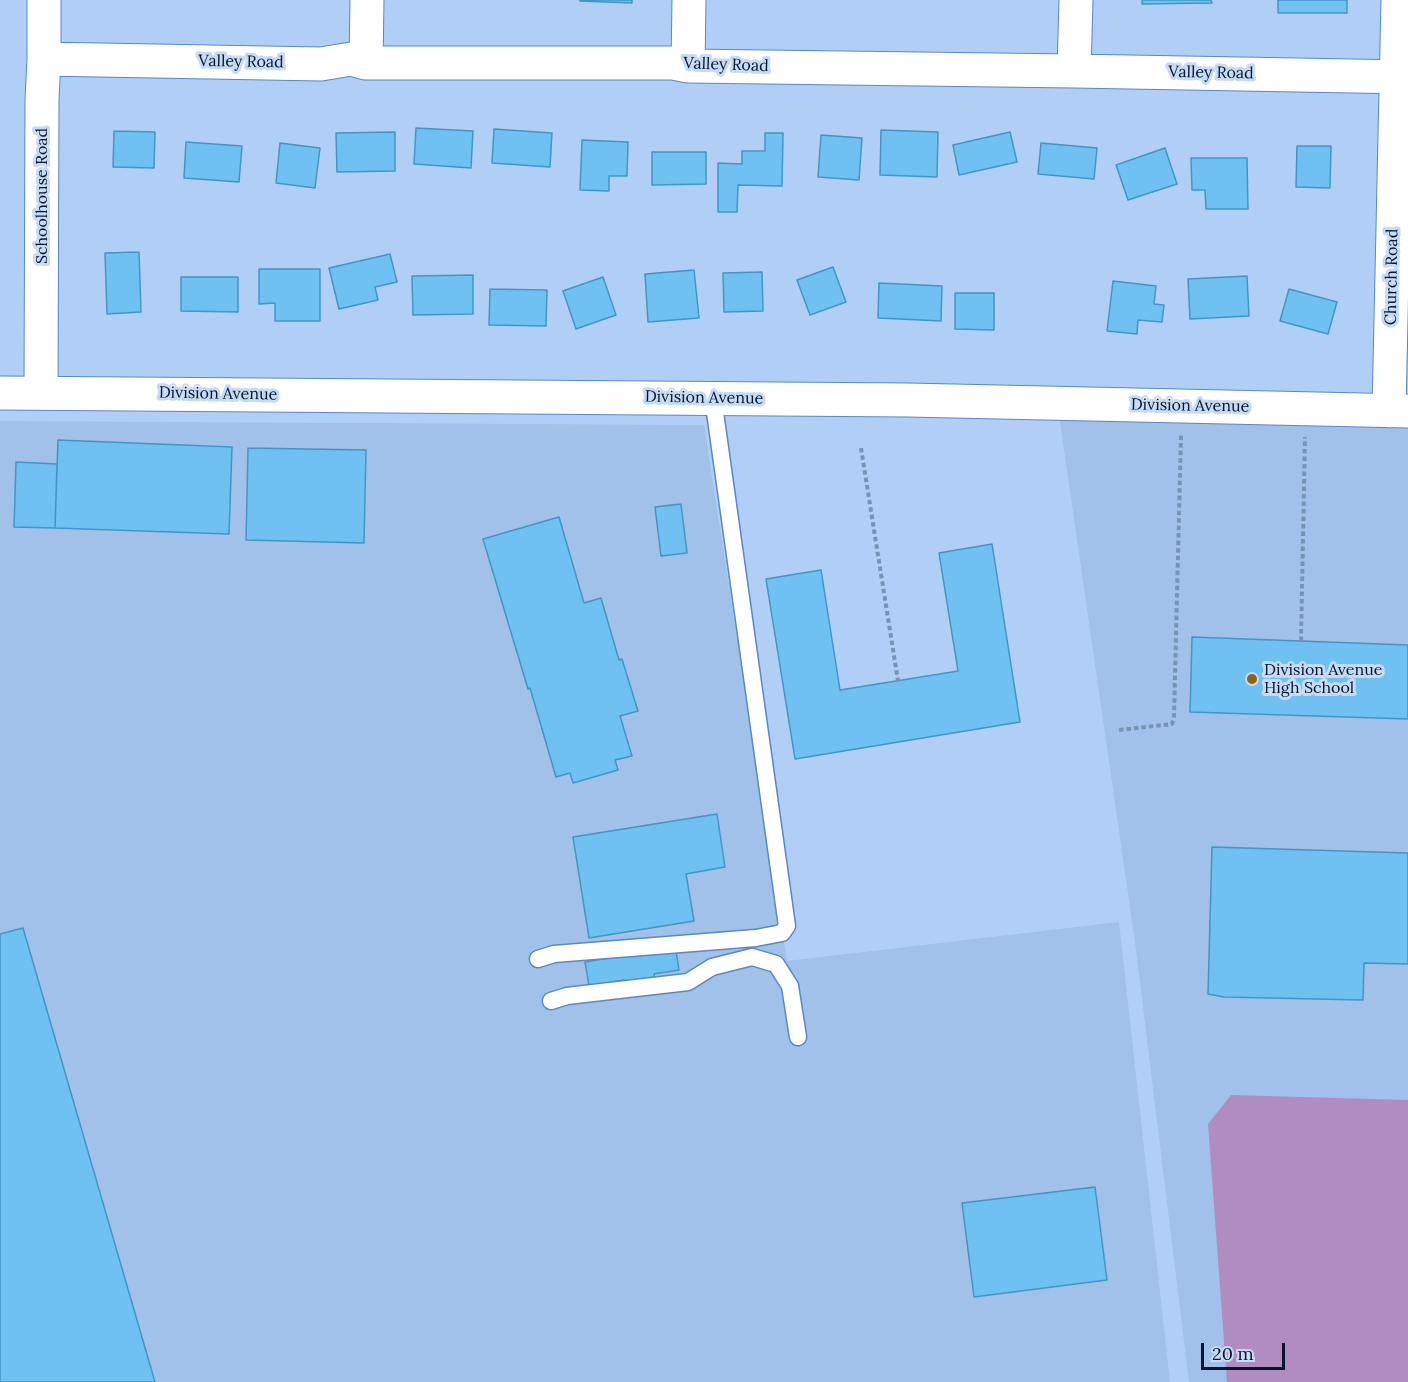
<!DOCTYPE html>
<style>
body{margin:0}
#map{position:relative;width:1408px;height:1382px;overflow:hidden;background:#b1cff6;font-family:Lora,serif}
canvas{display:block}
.scale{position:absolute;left:1201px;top:1343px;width:84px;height:27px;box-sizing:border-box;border:3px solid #05172f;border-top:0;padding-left:8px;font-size:18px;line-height:21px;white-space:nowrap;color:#05172f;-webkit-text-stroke:4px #c7dbf5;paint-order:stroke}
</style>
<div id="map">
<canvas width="1408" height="1382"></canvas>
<div class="scale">20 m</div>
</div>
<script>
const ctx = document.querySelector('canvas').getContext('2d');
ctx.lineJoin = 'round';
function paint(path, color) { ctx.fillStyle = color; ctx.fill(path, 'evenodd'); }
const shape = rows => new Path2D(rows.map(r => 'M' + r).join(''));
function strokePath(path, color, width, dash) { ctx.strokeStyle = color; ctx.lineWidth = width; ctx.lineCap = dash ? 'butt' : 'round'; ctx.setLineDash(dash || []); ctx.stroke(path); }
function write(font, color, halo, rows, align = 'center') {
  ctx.font = font + ' Lora,serif'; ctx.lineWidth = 6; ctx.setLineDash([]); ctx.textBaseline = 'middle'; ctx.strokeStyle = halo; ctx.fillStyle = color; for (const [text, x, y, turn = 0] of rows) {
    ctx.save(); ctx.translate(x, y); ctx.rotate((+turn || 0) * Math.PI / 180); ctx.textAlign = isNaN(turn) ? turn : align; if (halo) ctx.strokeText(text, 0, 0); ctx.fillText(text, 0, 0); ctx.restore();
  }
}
paint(shape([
 [1058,408,1408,416,1408,1382,1189,1382,1135,942],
 [0,421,704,425,787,961,1119,922,1170,1382,0,1382]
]), '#a1c1ea');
paint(shape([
 [1231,1095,1408,1100,1408,1382,1227,1382,1208,1124]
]), '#b18cc1');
const building = shape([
 [580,0,632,0,632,3,580,1,580,0],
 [1142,0,1211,0,1212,3,1142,4,1142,0],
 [1278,0,1347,0,1347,13,1278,13,1278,0],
 [416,128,473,131,471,168,414,164,416,128],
 [494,129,552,133,550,167,492,163,494,129],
 [881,130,938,132,937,177,880,175,881,130],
 [114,131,155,132,154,168,113,167,114,131],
 [395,132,395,171,337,172,336,133,395,132],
 [1010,132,1017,162,959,175,953,145,1010,132],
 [765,133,783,133,782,186,738,185,737,212,718,212,718,163,742,164,742,151,765,151,765,133],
 [821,135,862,138,859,180,818,177,821,135],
 [582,140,628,142,627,176,609,176,609,191,580,190,582,140],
 [186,142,242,146,239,182,184,178,186,142],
 [280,143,320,148,315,188,276,183,280,143],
 [1041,143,1097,148,1094,179,1038,174,1041,143],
 [1297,146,1331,146,1330,188,1296,187,1297,146],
 [1165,148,1177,184,1128,200,1116,165,1165,148],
 [652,152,706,152,706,184,652,185,652,152],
 [1191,158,1247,158,1248,209,1206,209,1205,190,1192,190,1191,158],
 [139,252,141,312,107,314,105,253,139,252],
 [390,254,397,282,375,287,378,300,339,309,329,268,390,254],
 [833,267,846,302,810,315,797,280,833,267],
 [259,269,320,269,320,321,275,321,275,303,259,304,259,269],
 [694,270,699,318,648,322,645,274,694,270],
 [762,272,763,311,724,312,723,273,762,272],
 [473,275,473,314,413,315,412,276,473,275],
 [1247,276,1249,316,1190,319,1188,279,1247,276],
 [181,277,238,277,238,312,181,311,181,277],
 [603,277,616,315,576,329,563,291,603,277],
 [1113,281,1156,286,1154,304,1164,305,1162,322,1138,320,1137,334,1107,331,1113,281],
 [879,283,942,286,941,321,878,318,879,283],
 [490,289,547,290,546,326,489,325,490,289],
 [1289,289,1337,302,1328,334,1280,321,1289,289],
 [955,293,994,293,994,330,955,329,955,293],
 [58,440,232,447,229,534,55,528,58,440],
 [248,448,366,450,364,543,246,540,248,448],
 [16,462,57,464,55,528,14,527,16,462],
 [681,504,687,553,661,556,655,507,681,504],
 [559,517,584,603,601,598,619,660,622,659,638,711,620,716,632,756,615,760,618,770,573,783,570,773,556,777,530,688,528,689,483,539,559,517],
 [992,544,1020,722,795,759,766,579,821,570,840,690,958,671,939,553,992,544],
 [1192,637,1408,645,1408,719,1190,712,1192,637],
 [717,814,725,867,686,874,694,921,589,938,573,837,717,814],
 [1212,847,1408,853,1408,964,1364,963,1363,1000,1224,997,1208,994,1212,847],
 [23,928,155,1382,0,1382,0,934,23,928],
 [648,938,651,954,676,951,679,970,654,974,656,989,626,994,624,980,589,986,585,962,620,956,618,943,648,938],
 [1095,1187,1107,1280,974,1297,962,1203,1095,1187]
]);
paint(building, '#6ec1f0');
strokePath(building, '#4296c3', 1.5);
const service = shape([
 [538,959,554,954,756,938,782,933,787,926,713,398],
 [551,1001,567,996,688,982,712,967,752,957,776,964,790,986,798,1037]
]);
const minor = shape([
 [44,59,321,64,351,59,366,63,673,63,688,66,1074,71,1408,77],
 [366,63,367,0],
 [688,66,689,0],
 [1074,71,1076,0],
 [0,393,908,400,1408,411],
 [41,393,42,100,44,59,44,0],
 [1389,411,1398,0]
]);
strokePath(service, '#5988c4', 19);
strokePath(minor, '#5988c4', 35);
strokePath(shape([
 [861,448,898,681],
 [1301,641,1305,437],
 [1119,730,1172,724,1174,716,1181,435]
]), '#7892b4', 4, [4.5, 3]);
strokePath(service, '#fff', 16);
strokePath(minor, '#fff', 33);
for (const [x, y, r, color] of [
 [1252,679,6,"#91630f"]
]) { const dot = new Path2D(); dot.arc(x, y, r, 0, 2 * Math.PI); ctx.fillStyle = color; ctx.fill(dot); strokePath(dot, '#c7dbf5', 2); }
write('16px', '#05172f', '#c7dbf5', [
 ["Valley Road",241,62,1],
 ["Valley Road",726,65,2],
 ["Valley Road",1211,73,1],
 ["Schoolhouse Road",42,196,-90],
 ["Church Road",1392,277,-89],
 ["Division Avenue",218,394,1],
 ["Division Avenue",704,398,1],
 ["Division Avenue",1190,406,1]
]);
write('16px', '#05172f', '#c7dbf5', [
 ["Division Avenue",1264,670],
 ["High School",1264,688]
], 'left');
</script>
